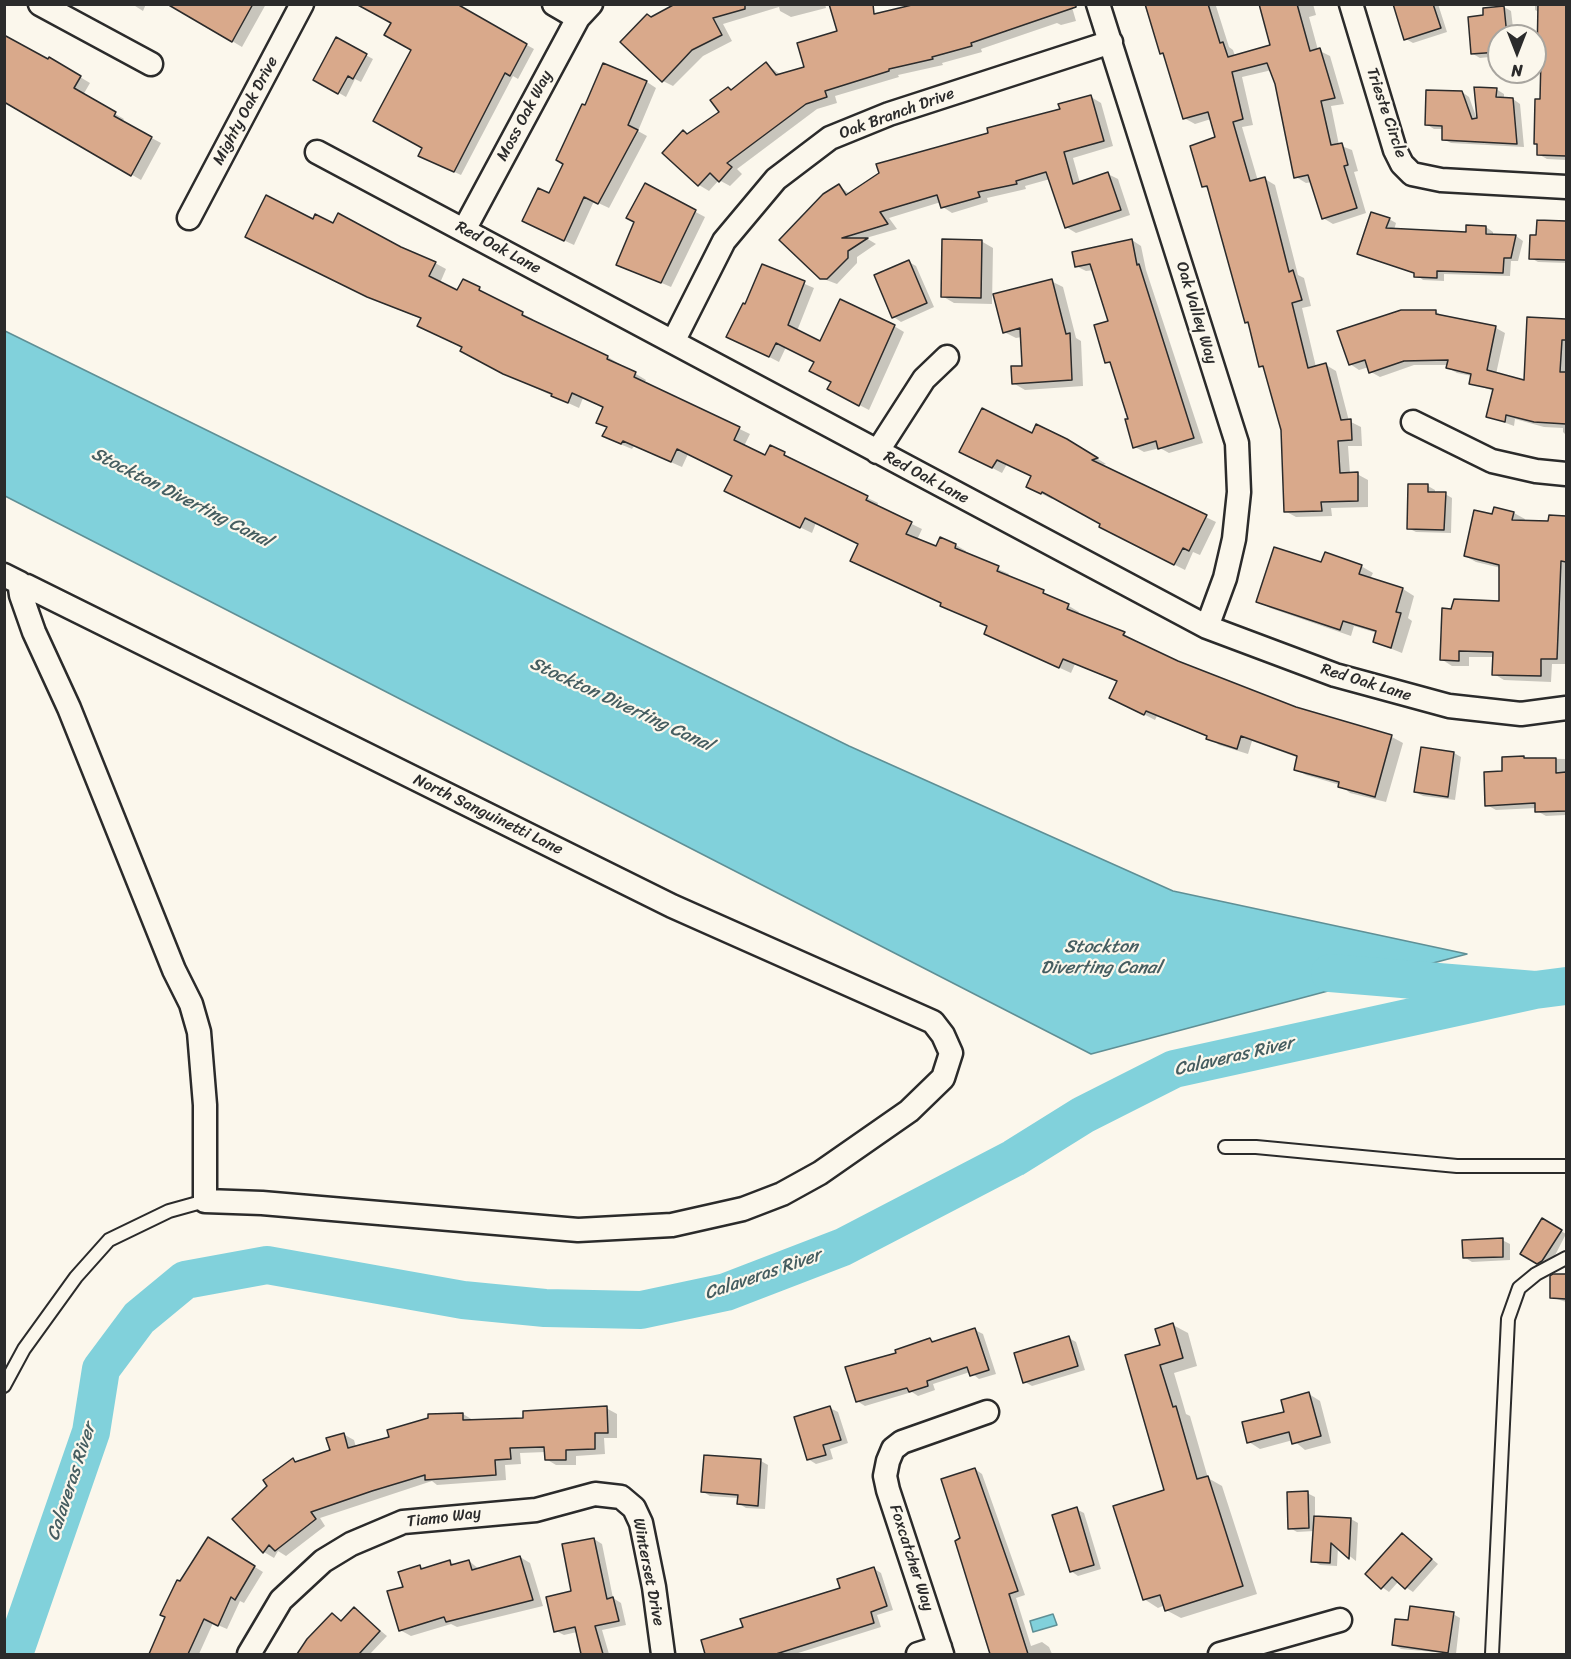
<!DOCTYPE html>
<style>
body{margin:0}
#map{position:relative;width:1571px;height:1659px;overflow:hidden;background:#fbf7ec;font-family:Sriracha,sans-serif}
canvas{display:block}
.frame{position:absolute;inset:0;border:6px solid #2b2b2b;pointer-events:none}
.north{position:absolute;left:1487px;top:24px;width:60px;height:60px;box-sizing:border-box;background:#fbf7ec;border:2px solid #a8a59f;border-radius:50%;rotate:180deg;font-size:16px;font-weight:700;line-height:24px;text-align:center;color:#2b2b2b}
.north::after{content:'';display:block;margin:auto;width:21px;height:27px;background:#2b2b2b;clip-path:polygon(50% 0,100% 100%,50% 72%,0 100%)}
</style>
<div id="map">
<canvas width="1571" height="1659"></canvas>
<div class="frame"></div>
<div class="north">N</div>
</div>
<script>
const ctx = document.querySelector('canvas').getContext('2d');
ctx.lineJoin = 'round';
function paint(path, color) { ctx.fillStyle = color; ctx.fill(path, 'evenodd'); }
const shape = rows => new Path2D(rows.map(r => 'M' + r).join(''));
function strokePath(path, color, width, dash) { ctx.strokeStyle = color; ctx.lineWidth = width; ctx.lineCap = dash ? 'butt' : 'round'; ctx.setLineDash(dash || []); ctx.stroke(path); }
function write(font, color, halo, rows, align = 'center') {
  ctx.font = font + ' Sriracha,sans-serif'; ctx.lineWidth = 4.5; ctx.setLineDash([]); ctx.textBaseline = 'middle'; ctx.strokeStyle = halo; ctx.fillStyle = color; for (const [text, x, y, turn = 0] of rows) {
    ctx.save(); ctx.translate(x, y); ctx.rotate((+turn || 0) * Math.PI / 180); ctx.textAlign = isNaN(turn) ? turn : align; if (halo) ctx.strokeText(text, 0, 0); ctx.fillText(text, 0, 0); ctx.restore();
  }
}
const water = shape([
 [5,331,849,746,1173,891,1467,954,1091,1054,5,496,5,331],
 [1053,1614,1057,1625,1033,1632,1030,1621,1053,1614]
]);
paint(water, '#81d1db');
strokePath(water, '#5f8f95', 1.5);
paint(shape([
 [132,4,146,4,143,11],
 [169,4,266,4,242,47],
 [454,4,534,49,518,79,513,76,461,175,420,156,424,147],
 [678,4,825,4,826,8,791,17,780,11,779,7,723,24,732,41,703,56,673,86,663,81,652,18],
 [922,4,1071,4,1076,21,1061,25,1057,23,981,49,982,52,942,63,943,65,898,75,899,77,835,96,837,103,817,109,737,169,742,174,730,186,719,180,709,191,699,185,688,135,721,113,732,91,766,64,781,75,806,68,839,32,871,14],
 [1144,4,1213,4,1216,6,1229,47,1233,50,1235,56,1272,46,1260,4,1313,4,1316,15,1309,17,1318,50,1330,56,1344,104,1331,106,1339,145,1352,150,1358,171,1354,172,1366,213,1333,224,1323,218,1312,182,1306,183,1296,177,1272,70,1242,77,1253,125,1242,127,1258,181,1265,179,1275,185,1298,275,1304,278,1311,306,1302,308,1316,367,1326,365,1336,371,1349,421,1361,427,1362,446,1348,446,1350,474,1357,474,1368,480,1368,507,1331,508,1332,516,1296,517,1285,511,1282,430,1266,369,1260,366,1250,324,1246,322,1210,190,1203,186,1217,138,1211,119,1195,124,1184,118,1166,56,1161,53],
 [1394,4,1438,4,1447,32,1413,43,1406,39],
 [1535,4,1566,4,1566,160,1547,159,1538,154,1538,145,1536,143,1543,58,1538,56,1539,12,1535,10],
 [1504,7,1511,11,1514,36,1499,36,1499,56,1480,58,1473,54,1485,17],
 [336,39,373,59,361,82,355,79,346,97,315,79],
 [50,59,90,83,83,95,124,119,122,122,161,143,141,180,4,101],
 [647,82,656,88,638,131,647,136,609,208,594,201,574,245,533,226,565,164,586,107],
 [1496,89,1504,94,1504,99,1513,99,1520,104,1524,147,1451,143,1443,139,1444,129,1434,129,1426,124,1462,92,1469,97,1478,122],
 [1091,97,1101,103,1113,146,1073,158,1080,183,1108,174,1118,179,1130,215,1076,233,1066,227,1050,179,1025,186,1026,189,987,198,988,202,952,213,943,207,941,202,889,218,897,229,866,238,876,244,857,257,857,263,837,284,821,278,839,186,850,194,989,134],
 [645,185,705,217,671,287,618,264,636,222],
 [1389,219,1396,223,1394,230,1467,233,1468,227,1486,227,1493,232,1493,236,1516,236,1523,241,1518,261,1511,261,1510,276,1444,274,1444,281,1423,280,1416,274,1359,254],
 [314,221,334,225,435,263,446,269,440,283,458,292,479,289,489,297,533,319,532,322,608,357,646,380,644,383,750,434,744,446,766,457,770,447,795,460,794,462,878,503,877,507,922,529,917,540,937,548,956,545,966,551,965,554,1009,574,1007,577,1069,606,1079,612,1078,615,1124,634,1135,640,1134,642,1177,663,1295,709,1392,737,1403,743,1386,802,1350,793,1340,785,1306,775,1295,769,1299,758,1252,741,1248,754,1219,745,1208,737,1157,716,1155,720,1122,703,1118,682,1075,664,1071,673,996,639,988,626,942,606,943,603,859,544,816,523,812,533,737,497,733,476,688,454,682,467,634,446,632,449,615,442,608,428,605,408,583,398,579,408,516,379,473,357,422,319,379,302,258,243],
 [1538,221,1566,222,1566,263,1538,262,1531,258,1537,236],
 [1132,240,1141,246,1146,270,1203,443,1169,453,1160,448,1144,452,1135,447,1130,420,1113,365,1107,362,1110,322,1094,270,1086,271,1076,266],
 [981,241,993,248,992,304,954,303,942,296],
 [909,262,916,266,934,307,901,322,894,317,876,276],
 [763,266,814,288,797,331,821,344,894,326,904,332,869,410,838,394,832,382,816,362,786,347,779,362,738,341,746,306],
 [1051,281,1063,287,1076,338,1081,341,1083,386,1025,390,1013,383,1024,367,1022,337,1016,338,1004,332],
 [1435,311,1444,317,1496,328,1505,333,1496,374,1525,382,1528,319,1566,321,1566,435,1563,432,1563,428,1544,427,1515,419,1514,426,1487,416,1494,391,1470,383,1472,376,1457,373,1448,368,1449,365,1414,365,1380,377,1371,372,1369,367,1359,370,1350,364],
 [1032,435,1077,446,1106,464,1100,466,1216,522,1200,555,1193,552,1185,570,1110,532,1102,524,1053,496,1052,499,1038,492,1033,476,1007,464,1002,473,971,457],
 [1428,486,1435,490,1435,494,1445,494,1452,498,1451,533,1416,532,1408,528],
 [1495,509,1514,513,1525,519,1524,522,1550,523,1550,517,1566,517,1566,664,1552,664,1551,682,1504,680,1494,674,1494,657,1469,657,1469,666,1452,666,1441,659,1452,611,1500,602,1501,568,1476,562,1465,556,1493,516],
 [1322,564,1361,566,1373,573,1370,579,1403,589,1414,596,1408,618,1412,621,1402,653,1374,642,1377,633,1354,626,1351,636,1270,608,1258,601],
 [1454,753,1461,757,1455,800,1423,796,1415,792],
 [1503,758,1566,759,1566,815,1546,816,1537,811,1537,808,1496,810,1487,805,1504,772],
 [1542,1220,1566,1234,1550,1265,1546,1267,1522,1253],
 [1502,1240,1510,1244,1510,1260,1472,1262,1464,1257],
 [1552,1277,1566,1277,1566,1302,1551,1297],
 [1173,1325,1188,1333,1197,1366,1174,1373,1186,1414,1190,1416,1208,1478,1222,1486,1257,1594,1181,1618,1166,1610,1165,1605,1158,1608,1144,1599,1166,1491,1126,1356,1161,1346],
 [975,1330,983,1334,996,1374,979,1379,970,1372,933,1384,935,1390,918,1396,912,1392,865,1406,857,1401,898,1354,930,1339,935,1342],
 [1069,1338,1076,1342,1085,1370,1032,1386,1025,1382],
 [1309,1394,1320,1401,1331,1443,1305,1450,1293,1440,1260,1449,1249,1442],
 [606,1408,617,1414,617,1438,604,1438,605,1454,576,1456,576,1465,556,1465,546,1459,546,1452,520,1453,521,1464,505,1465,506,1480,437,1485,432,1481,320,1518,325,1526,286,1556,278,1551,274,1558,264,1552,234,1519,293,1460,297,1463,332,1451,343,1434,354,1440,356,1447,463,1414,473,1420,524,1419],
 [830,1408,838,1412,848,1443,830,1449,833,1459,816,1464,808,1459],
 [761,1461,768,1465,765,1509,746,1508,738,1503,739,1498,710,1496,702,1491],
 [975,1469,982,1474,1025,1595,1016,1598,1031,1646,1042,1642,1049,1647,1052,1654,991,1654,962,1539],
 [1307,1493,1315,1497,1315,1517,1351,1519,1358,1523,1356,1561,1338,1547,1337,1566,1320,1565,1313,1561,1314,1531,1297,1532,1290,1528],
 [1076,1509,1084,1513,1101,1569,1078,1576,1071,1571],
 [1403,1535,1438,1564,1413,1592,1398,1582,1389,1592,1382,1587],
 [209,1539,263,1572,244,1603,240,1601,227,1629,213,1623,199,1654,151,1654,181,1583],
 [594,1539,602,1544,613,1598,621,1603,626,1625,602,1630,609,1654,583,1654,577,1632,564,1635,556,1631],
 [520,1557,530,1563,543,1606,457,1627,451,1624,411,1636,400,1630,405,1588,420,1567,425,1569,450,1562,455,1565,469,1561,479,1569],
 [873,1568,881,1573,893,1610,877,1615,881,1627,795,1654,706,1654,702,1641,744,1628,842,1589],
 [354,1609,387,1636,370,1654,299,1654,308,1640,332,1615,342,1622],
 [1453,1614,1460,1618,1456,1654,1401,1649,1393,1644,1409,1622]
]), '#0003');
strokePath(shape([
 [1330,973,1535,990,1566,986],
 [14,1654,91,1432,101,1369,139,1318,185,1280,267,1265,463,1300,545,1308,641,1310,726,1292,843,1247,1014,1158,1083,1115,1174,1069,1535,990]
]), '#81d1db', 38);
const building = shape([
 [167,4,253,4,232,42,167,4],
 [356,4,457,4,527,44,510,76,505,73,454,172,418,156,422,148,373,121,411,50,384,35,391,23,356,4],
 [675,4,745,4,745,9,713,18,722,35,692,50,662,82,620,42,647,14,651,17,675,4],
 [829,4,873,4,874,14,916,4,1076,4,1076,7,971,43,972,46,932,57,933,59,889,69,889,71,825,91,827,97,806,104,727,163,732,167,719,182,710,173,698,186,662,153,683,130,687,134,719,112,710,100,728,87,731,90,766,62,776,75,804,67,797,43,837,31,829,4],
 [1145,4,1208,4,1220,43,1223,42,1228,57,1270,45,1259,4,1297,4,1310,51,1320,48,1335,98,1321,101,1331,145,1342,143,1348,165,1344,166,1357,208,1322,219,1308,175,1294,178,1275,84,1267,63,1232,72,1243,119,1233,122,1250,181,1265,177,1289,272,1293,270,1302,300,1292,303,1308,368,1326,363,1341,420,1351,419,1352,440,1338,441,1340,473,1358,472,1358,501,1321,502,1322,511,1284,512,1281,430,1263,366,1259,367,1248,322,1245,323,1207,186,1202,187,1190,146,1215,137,1208,112,1183,119,1163,53,1160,54,1145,4],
 [1393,4,1433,4,1441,28,1404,40,1393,4],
 [1538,4,1566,4,1566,156,1537,155,1537,144,1534,144,1535,99,1540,99,1541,57,1537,57,1538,4],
 [1504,6,1507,36,1499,36,1499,52,1471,54,1468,17,1483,15,1483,8,1504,6],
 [4,35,48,59,49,57,81,76,74,88,116,112,114,116,152,137,131,176,4,102,4,35],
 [336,37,367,54,353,79,348,76,338,94,313,80,336,37],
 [603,63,647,81,628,125,638,130,598,204,584,197,564,241,522,221,538,188,549,193,563,164,556,160,582,104,585,105,603,63],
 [1474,87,1497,88,1496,97,1513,98,1517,144,1442,140,1442,126,1425,125,1426,90,1462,91,1472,119,1477,118,1474,87],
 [1091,95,1104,141,1064,152,1073,184,1108,172,1121,210,1065,228,1046,172,1016,181,1017,184,978,192,980,197,941,208,937,195,880,212,888,224,842,238,868,238,848,251,848,258,827,279,820,279,779,240,823,194,839,184,846,195,879,173,876,164,988,133,987,128,1060,109,1058,104,1091,95],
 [645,183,696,210,661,283,616,265,634,222,626,218,645,183],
 [266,195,313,219,315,214,333,223,338,213,401,247,436,262,429,276,457,290,463,279,480,287,479,290,523,312,522,315,608,356,607,359,636,372,634,377,740,427,734,440,765,455,770,445,785,452,784,455,868,496,866,500,912,522,906,534,936,546,940,537,956,544,955,548,999,566,997,571,1044,590,1043,593,1069,604,1067,609,1125,632,1123,635,1178,661,1296,707,1392,735,1375,797,1338,787,1339,782,1294,770,1297,756,1241,736,1237,749,1206,739,1207,736,1146,711,1144,715,1109,698,1117,681,1063,659,1059,668,984,634,987,626,940,606,941,603,850,561,858,544,805,518,800,528,724,491,732,476,677,449,671,462,623,441,621,444,602,436,607,427,596,423,603,407,572,393,568,403,551,396,552,394,503,374,460,351,462,347,417,326,421,318,367,297,245,237,266,195],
 [1371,212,1390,218,1386,228,1466,232,1466,225,1486,226,1486,234,1516,235,1511,258,1504,258,1503,273,1437,271,1437,278,1414,277,1414,273,1357,254,1371,212],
 [1537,220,1566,221,1566,260,1529,259,1530,235,1536,235,1537,220],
 [942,239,982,240,981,298,941,297,942,239],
 [1132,239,1137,265,1139,264,1194,438,1158,449,1156,441,1133,448,1125,419,1128,419,1110,362,1105,363,1094,325,1108,321,1090,264,1075,267,1072,252,1132,239],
 [909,260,927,303,892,318,874,275,909,260],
 [762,264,805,281,788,325,820,341,840,299,895,325,859,406,827,389,831,382,809,371,814,362,776,343,769,357,726,337,743,303,745,304,762,264],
 [1052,279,1066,334,1070,333,1072,380,1012,384,1011,366,1022,366,1020,328,1003,333,993,294,1052,279],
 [1401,310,1436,310,1436,314,1496,326,1487,370,1524,380,1527,317,1566,319,1566,340,1562,340,1560,372,1566,372,1566,424,1534,422,1506,415,1505,422,1486,417,1493,389,1469,384,1471,374,1446,368,1448,360,1404,361,1369,373,1365,360,1349,365,1337,331,1401,310],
 [982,408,1032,433,1036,424,1067,439,1098,458,1092,460,1207,515,1189,551,1183,548,1174,565,1099,527,1100,524,1042,492,1041,494,1026,487,1031,476,997,460,992,468,959,452,982,408],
 [1408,484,1428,484,1428,492,1446,492,1444,530,1407,529,1408,484],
 [1494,507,1514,512,1512,520,1548,521,1549,515,1566,516,1566,562,1561,561,1557,659,1541,659,1541,676,1492,675,1493,652,1459,651,1459,661,1440,660,1442,608,1451,609,1454,599,1499,601,1499,565,1464,556,1474,510,1492,514,1494,507],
 [1274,547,1321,562,1325,552,1362,565,1359,574,1403,588,1396,612,1401,613,1391,648,1373,642,1376,631,1343,621,1340,630,1256,602,1274,547],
 [1421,747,1454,752,1448,797,1414,792,1421,747],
 [1524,756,1524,758,1556,758,1556,773,1566,772,1566,811,1535,812,1535,803,1485,806,1484,772,1502,771,1502,757,1524,756],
 [1542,1218,1562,1230,1542,1261,1537,1264,1520,1254,1542,1218],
 [1503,1238,1503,1257,1463,1258,1462,1240,1503,1238],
 [1553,1274,1566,1274,1566,1299,1550,1298,1550,1276,1553,1274],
 [1173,1323,1183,1358,1160,1365,1173,1407,1176,1406,1197,1479,1208,1476,1243,1586,1165,1611,1160,1595,1143,1600,1113,1506,1164,1490,1125,1355,1160,1345,1155,1329,1173,1323],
 [975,1328,989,1370,970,1376,967,1367,927,1381,928,1386,909,1392,907,1388,856,1402,845,1367,896,1353,895,1350,930,1338,932,1342,975,1328],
 [1069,1336,1078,1366,1023,1383,1014,1353,1069,1336],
 [1309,1392,1321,1436,1292,1444,1289,1432,1247,1443,1242,1422,1284,1412,1281,1400,1309,1392],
 [607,1406,608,1433,595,1433,595,1449,566,1450,566,1460,545,1460,544,1447,510,1448,511,1459,495,1460,496,1475,425,1480,425,1475,372,1491,311,1512,316,1519,275,1551,269,1545,263,1553,232,1519,267,1486,263,1480,293,1458,295,1462,330,1450,326,1438,344,1433,348,1448,389,1437,387,1430,428,1418,428,1414,463,1413,463,1420,523,1418,523,1411,607,1406],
 [830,1406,841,1440,823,1445,826,1455,807,1460,794,1417,830,1406],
 [704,1455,761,1459,758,1506,737,1504,738,1495,701,1492,704,1455],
 [975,1468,1018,1591,1009,1594,1028,1654,990,1654,955,1541,960,1538,941,1479,975,1468],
 [1308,1491,1309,1528,1288,1529,1287,1492,1308,1491],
 [1077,1507,1094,1565,1070,1572,1052,1515,1077,1507],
 [1314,1516,1351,1518,1349,1559,1331,1543,1330,1563,1311,1562,1314,1516],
 [1402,1533,1432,1559,1405,1589,1392,1577,1381,1589,1365,1574,1402,1533],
 [208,1537,255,1566,235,1600,231,1597,218,1626,204,1619,188,1654,149,1654,165,1617,160,1615,177,1580,180,1581,208,1537],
 [594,1538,607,1599,613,1597,619,1621,595,1626,603,1654,581,1654,575,1627,554,1632,546,1597,571,1591,562,1544,594,1538],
 [520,1556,533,1600,446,1622,444,1617,399,1631,387,1591,403,1587,398,1572,420,1565,421,1569,450,1560,451,1565,469,1560,472,1570,520,1556],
 [874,1567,887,1606,871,1612,874,1623,776,1654,705,1654,701,1640,743,1627,740,1619,840,1588,837,1579,874,1567],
 [1410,1606,1454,1612,1448,1653,1392,1645,1395,1619,1408,1620,1410,1606],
 [354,1607,380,1631,359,1654,297,1654,307,1639,332,1613,341,1621,354,1607]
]);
paint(building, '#d9a98b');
strokePath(building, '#2b2b2b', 1.5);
const service = shape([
 [1225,1147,1256,1147,1457,1166,1566,1166],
 [4,1386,24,1349,76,1277,109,1240,169,1211,205,1201],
 [1492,1654,1508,1319,1519,1288,1536,1274,1566,1258]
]);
const minor = shape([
 [40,4,151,64],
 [554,4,578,18],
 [1098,4,1237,443,1239,492,1234,539,1225,578,1207,627],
 [1351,4,1395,150,1402,164,1412,174,1441,180,1566,187],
 [317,152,1207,627,1335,675,1449,706,1521,714,1566,708],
 [189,218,302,4],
 [464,230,578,18,591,4],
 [673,342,724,241,776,179,830,138,889,114,1111,42],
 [1413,422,1492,461,1536,471,1566,474],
 [877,452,924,379,947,357],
 [4,575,20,583,20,588,21,595,34,632,69,708,174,970,191,1004,199,1032,205,1105,205,1201,262,1203,578,1230,672,1225,743,1209,782,1194,820,1173,909,1111,943,1078,951,1053,943,1035,933,1022,672,906,27,586,20,588],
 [249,1654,281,1600,323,1561,351,1544,403,1522,536,1510,595,1494,621,1497,634,1508,641,1523,654,1587,663,1654],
 [918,1654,940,1647],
 [942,1654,888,1490,885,1476,888,1461,893,1449,902,1442,987,1412],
 [1220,1654,1340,1620]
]);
strokePath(service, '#2b2b2b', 16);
strokePath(minor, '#2b2b2b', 27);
strokePath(service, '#fbf7ec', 12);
strokePath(minor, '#fbf7ec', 22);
write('16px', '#2b2b2b', '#fbf7ec', [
 ["Mighty Oak Drive",246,111,-62],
 ["Trieste Circle",1386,113,71],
 ["Oak Branch Drive",897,114,-20],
 ["Moss Oak Way",525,116,-62],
 ["Red Oak Lane",498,248,28],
 ["Oak Valley Way",1196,313,73],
 ["Red Oak Lane",926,478,28],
 ["Red Oak Lane",1366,683,17],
 ["North Sanguinetti Lane",488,815,26],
 ["Tiamo Way",444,1518,-7],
 ["Foxcatcher Way",911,1558,72],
 ["Winterset Drive",648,1572,79]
]);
write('italic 18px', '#455d60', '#fbf7ec', [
 ["Stockton Diverting Canal",181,498,27],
 ["Stockton Diverting Canal",621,705,25],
 ["Stockton",1101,947],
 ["Diverting Canal",1101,968],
 ["Calaveras River",1234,1057,-13],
 ["Calaveras River",763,1275,-19],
 ["Calaveras River",72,1482,-72]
]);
</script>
